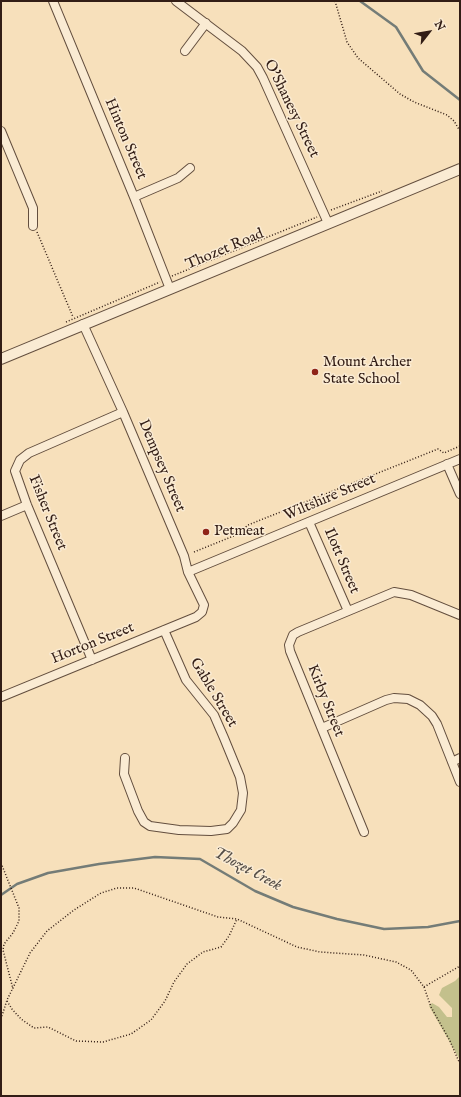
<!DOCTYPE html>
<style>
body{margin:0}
#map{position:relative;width:461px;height:1097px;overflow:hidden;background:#f7e0bb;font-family:"IM FELL English",serif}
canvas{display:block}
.frame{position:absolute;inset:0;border:2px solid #321d15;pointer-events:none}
.north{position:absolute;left:409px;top:12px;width:40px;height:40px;-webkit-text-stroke:3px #faebd3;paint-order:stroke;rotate:59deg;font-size:11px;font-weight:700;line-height:16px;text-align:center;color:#321d15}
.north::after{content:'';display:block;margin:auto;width:14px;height:18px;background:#321d15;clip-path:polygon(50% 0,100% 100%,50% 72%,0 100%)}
</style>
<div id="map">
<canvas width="461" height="1097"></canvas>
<div class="frame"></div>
<div class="north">N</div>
</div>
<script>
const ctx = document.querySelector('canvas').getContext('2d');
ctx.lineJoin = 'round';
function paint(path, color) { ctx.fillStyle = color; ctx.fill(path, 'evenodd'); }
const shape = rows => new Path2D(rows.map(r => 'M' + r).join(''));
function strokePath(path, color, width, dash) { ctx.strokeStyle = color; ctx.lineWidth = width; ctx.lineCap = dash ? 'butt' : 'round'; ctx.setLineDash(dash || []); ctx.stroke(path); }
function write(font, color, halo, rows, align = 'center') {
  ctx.font = font + ' "IM FELL English",serif'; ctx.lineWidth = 3; ctx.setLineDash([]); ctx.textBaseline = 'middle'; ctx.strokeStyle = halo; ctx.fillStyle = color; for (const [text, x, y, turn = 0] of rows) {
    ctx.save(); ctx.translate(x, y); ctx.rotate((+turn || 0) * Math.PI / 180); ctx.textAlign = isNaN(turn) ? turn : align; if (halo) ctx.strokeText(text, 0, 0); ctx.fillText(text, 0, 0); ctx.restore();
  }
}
paint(shape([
 [460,976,460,1060,429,1006,432,1003,439,1007,447,1017,452,1017,452,1008,439,995,442,988,455,981]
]), '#c3c08c');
strokePath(shape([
 [360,1,396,27,423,71,460,100],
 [1,895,17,884,48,873,99,864,155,857,200,859,255,891,293,907,337,919,384,929,428,927,460,921]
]), '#747c77', 2.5);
const minor = shape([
 [53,1,134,197,170,289],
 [176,1,242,51,257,67,263,78,328,223],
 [185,51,206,23],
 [1,131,33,208,33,226],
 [134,197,178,178,190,168],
 [447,464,460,494],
 [1,516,27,505],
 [309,522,348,611],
 [188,572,460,459],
 [92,660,27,505,15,471,20,460,29,453,123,412],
 [1,697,196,617,202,612,204,605,188,572,184,556,123,412,83,324],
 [322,728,386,700,394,698,408,699,420,705,432,716,437,724,460,782],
 [125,758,124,774,138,811,144,822,150,826,179,830,211,831,227,829,233,823,241,810,243,793,240,777,224,738,214,715,186,680,164,630],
 [452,762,460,758],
 [364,832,290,651,289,645,293,635,298,632,394,592,411,595,460,615]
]);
const tertiary = shape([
 [1,359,460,169]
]);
strokePath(minor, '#634e3e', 10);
strokePath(tertiary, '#634e3e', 12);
strokePath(shape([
 [335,1,347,42,358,58,400,94,414,102,447,115,454,121,460,131],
 [331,210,382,191],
 [37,232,73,317],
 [172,276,317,217],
 [66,322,160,282],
 [194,552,246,531,246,527,248,525,438,449,444,453,460,446],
 [1,863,19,908,19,921,13,933,4,944,3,950,13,989],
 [424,987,460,966],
 [7,1001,12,1009,21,1019,34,1028,48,1027,76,1041,103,1042,131,1034,151,1020,165,1001,174,982,187,964,203,952,221,947,229,936,237,919],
 [1,1019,7,1000,30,953,47,931,74,910,101,893,117,888,134,888,218,917,237,919,297,947,320,952,364,955,396,962,411,970,424,987,431,1007,450,1041,460,1064]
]), '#321d15', 1.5, [1, 2]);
strokePath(minor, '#faebd3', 8);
strokePath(tertiary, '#faebd3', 10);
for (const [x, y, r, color] of [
 [315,372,4,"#8f2418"],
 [206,532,4,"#8f2418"]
]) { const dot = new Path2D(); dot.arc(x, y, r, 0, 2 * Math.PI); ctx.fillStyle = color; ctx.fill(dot); strokePath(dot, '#faebd3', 1.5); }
write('15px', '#321d15', '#faebd3', [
 ["O'Shanesy Street",291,109,64],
 ["Hinton Street",125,139,67],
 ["Thozet Road",225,250,-23],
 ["Dempsey Street",161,466,67],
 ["Wiltshire Street",330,498,-23],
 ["Fisher Street",47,513,68],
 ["Ilott Street",341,561,67],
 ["Horton Street",93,644,-22],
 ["Gable Street",213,693,59],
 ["Kirby Street",325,701,68]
]);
write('15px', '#321d15', '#faebd3', [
 ["Mount Archer",323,363],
 ["State School",323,380],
 ["Petmeat",214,532]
], 'left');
write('italic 16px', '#534c46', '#faebd3', [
 ["Thozet Creek",247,870,28]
]);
</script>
